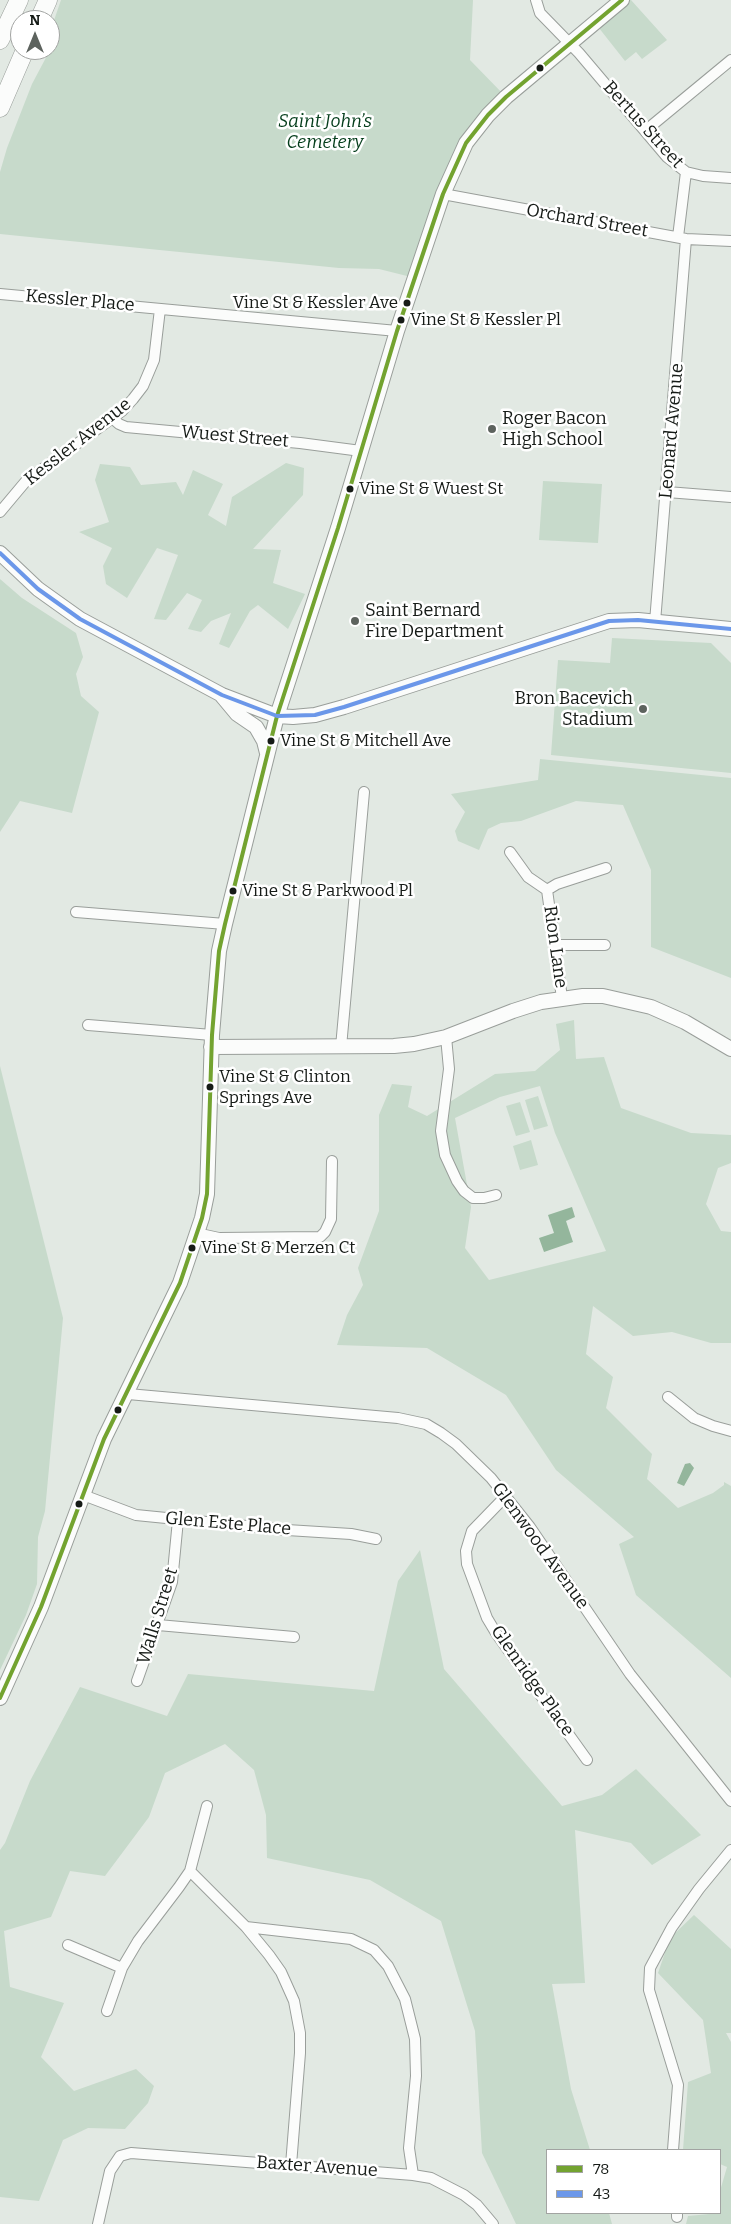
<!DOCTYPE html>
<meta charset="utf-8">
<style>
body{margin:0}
#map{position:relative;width:731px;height:2224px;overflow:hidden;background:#e2e9e3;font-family:Bitter,serif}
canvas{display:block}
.legend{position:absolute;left:546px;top:2149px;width:175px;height:65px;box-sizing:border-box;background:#fff;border:1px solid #a2a4a2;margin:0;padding:6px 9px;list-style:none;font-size:15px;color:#161b17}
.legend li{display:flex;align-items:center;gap:10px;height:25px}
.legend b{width:25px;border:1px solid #a2a4a2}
.north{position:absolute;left:10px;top:10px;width:50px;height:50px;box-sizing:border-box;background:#fff;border:1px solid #a2a4a2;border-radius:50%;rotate:0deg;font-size:14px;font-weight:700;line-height:20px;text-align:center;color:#161b17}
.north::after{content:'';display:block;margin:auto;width:18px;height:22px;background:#5d635e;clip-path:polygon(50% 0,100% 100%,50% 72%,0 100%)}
</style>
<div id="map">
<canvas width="731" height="2224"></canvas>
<ul class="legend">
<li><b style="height:6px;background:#73a330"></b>78</li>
<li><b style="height:6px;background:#6b97e9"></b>43</li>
</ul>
<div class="north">N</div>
</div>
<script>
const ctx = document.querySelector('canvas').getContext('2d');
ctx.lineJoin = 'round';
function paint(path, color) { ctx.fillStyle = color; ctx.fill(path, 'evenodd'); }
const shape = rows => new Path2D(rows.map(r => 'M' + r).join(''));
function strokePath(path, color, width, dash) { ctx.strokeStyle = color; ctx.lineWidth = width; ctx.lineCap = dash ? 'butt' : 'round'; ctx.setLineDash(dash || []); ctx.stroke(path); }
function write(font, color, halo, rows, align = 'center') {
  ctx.font = font + ' Bitter,serif'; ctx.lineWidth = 5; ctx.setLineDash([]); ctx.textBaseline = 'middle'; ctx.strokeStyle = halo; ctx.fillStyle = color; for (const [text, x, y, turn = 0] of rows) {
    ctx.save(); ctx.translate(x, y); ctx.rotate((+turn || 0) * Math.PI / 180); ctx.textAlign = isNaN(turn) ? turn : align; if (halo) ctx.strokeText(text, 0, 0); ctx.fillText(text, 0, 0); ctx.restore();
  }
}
paint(shape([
 [61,0,473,0,470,60,506,97,478,127,415,278,379,269,339,268,0,234,0,172,7,148,32,84,50,50,50,32],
 [622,0,631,0,667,40,642,59,636,52,625,61,595,23],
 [286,463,304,468,303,495,253,549,281,550,273,583,305,594,288,629,258,605,250,611,229,648,219,644,231,613,211,621,201,632,188,629,202,600,187,593,166,620,154,619,178,555,157,548,127,598,106,584,103,566,112,548,79,532,109,522,95,480,100,464,130,467,141,485,176,482,183,495,193,470,223,484,208,515,226,526,232,497],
 [543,481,602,484,598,543,539,540],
 [0,579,22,598,76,633,83,657,76,674,81,696,99,712,72,813,20,801,0,832],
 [612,638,711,643,731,663,731,773,551,755,558,660,610,663],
 [540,759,731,778,731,978,651,947,651,870,623,805,576,801,521,821,501,823,488,829,479,850,458,841,455,831,465,812,451,794,538,780],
 [574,1020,576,1059,604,1057,621,1108,691,1133,731,1135,731,1163,718,1168,706,1204,721,1231,731,1232,731,1343,711,1343,672,1332,633,1336,593,1306,586,1354,613,1377,606,1408,652,1454,647,1479,678,1508,713,1493,724,1485,724,1482,731,1486,731,1678,636,1595,619,1544,634,1537,556,1470,506,1395,427,1348,337,1345,347,1315,363,1285,358,1268,379,1211,379,1115,392,1084,412,1086,408,1107,427,1116,495,1074,535,1071,560,1050,556,1024],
 [540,1086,555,1133,606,1251,489,1280,465,1248,471,1207,455,1118,500,1097],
 [0,1066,63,1318,45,1511,38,1537,37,1584,26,1615,0,1670],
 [538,1096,548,1126,534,1130,525,1100],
 [520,1102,530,1132,516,1136,506,1106],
 [531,1140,538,1165,520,1170,513,1146],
 [420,1550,444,1669,562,1806,602,1795,636,1769,701,1835,652,1865,631,1843,575,1830,585,1983,552,1984,571,2089,590,2150,547,2150,547,2213,609,2213,612,2224,516,2224,482,2153,475,2031,441,1921,370,1880,267,1858,266,1815,254,1770,225,1744,165,1773,149,1817,105,1876,70,1871,51,1917,4,1931,10,1987,64,2003,41,2057,74,2091,136,2069,154,2086,148,2103,125,2129,88,2128,63,2140,39,2201,0,2197,0,1850,5,1843,30,1781,80,1687,167,1716,188,1674,374,1691,398,1581],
 [694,1915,731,1949,731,2033,726,2033,731,2042,731,2224,686,2224,688,2216,720,2213,720,2191,727,2167,720,2164,720,2150,683,2150,688,2082,711,2073,703,2020,658,1973,670,1938]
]), '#c7dacb');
paint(shape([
 [572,1207,575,1217,566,1221,573,1242,544,1252,539,1238,554,1233,548,1215],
 [690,1463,694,1468,684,1486,677,1483,685,1464]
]), '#94b69c');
const street = shape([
 [536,0,540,13,579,53,667,157,686,172,703,176,731,178],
 [645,131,731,60],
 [443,194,686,239,731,241],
 [678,237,686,172],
 [0,294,397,331],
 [112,418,119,424,126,427,300,443,361,451],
 [667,492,731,497],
 [0,512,26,481,122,411,133,399,143,386,154,360,160,309],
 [655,622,686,239],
 [510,852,528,877,547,890,562,998],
 [547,890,557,884,606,868],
 [76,912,225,924],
 [555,945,605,945],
 [88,1025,212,1035],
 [446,1037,449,1069,441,1131,445,1155,457,1181,464,1191,473,1198,484,1198,496,1195],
 [341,1047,364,792],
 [196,1233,219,1238,320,1237,325,1232,331,1219,332,1161],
 [128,1394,398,1418,426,1424,441,1433,456,1444,491,1478,530,1527,630,1674,731,1801],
 [668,1397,694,1418,713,1426,731,1431],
 [83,1495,136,1515,287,1530,351,1534,376,1539],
 [505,1497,472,1531,466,1551,467,1564,487,1618,496,1633,587,1760],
 [158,1625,294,1637],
 [137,1681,172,1582,178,1520],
 [190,1871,246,1927,269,1955,281,1972,294,2001,300,2033,300,2053,291,2165],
 [246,1927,351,1939,374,1950,388,1966,405,1999,415,2039,416,2076,409,2148,413,2175],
 [68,1945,122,1968],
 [107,2011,122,1968,138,1941,179,1887,190,1871,207,1806],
 [673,2150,678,2085,649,1990,650,1968,672,1927,699,1889,731,1850],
 [677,2213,677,2217],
 [98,2224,110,2171,120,2156,131,2153,413,2175,431,2178,464,2195,477,2205,493,2224]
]);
const secondary = shape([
 [0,553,38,589,80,619,222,695,277,716,293,717,315,715,344,707,609,621,638,620,731,629],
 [222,696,237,714,256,727,264,741,267,753],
 [211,1047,394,1046,414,1044,446,1037,513,1011,541,1002,583,996,603,996,651,1007,685,1022,731,1049],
 [0,1698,41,1607,104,1439,180,1283,202,1218,207,1194,212,1035,219,951,225,924,277,716,338,528,397,331,443,194,466,143,488,115,506,97,622,0]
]);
const highway = shape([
 [39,20,48,0],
 [0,40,19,0],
 [0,108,25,50]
]);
strokePath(street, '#999e9a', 12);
strokePath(secondary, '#999e9a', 16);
strokePath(highway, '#999e9a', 19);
strokePath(street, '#fbfcfb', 10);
strokePath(secondary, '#fbfcfb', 14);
strokePath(highway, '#fbfcfb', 18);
strokePath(shape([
 [0,1698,41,1607,104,1439,180,1283,202,1218,207,1194,212,1035,219,951,225,924,277,716,338,528,397,331,443,194,466,143,488,115,506,97,622,0]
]), '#73a330', 4);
strokePath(shape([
 [0,553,38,589,80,619,222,695,277,716,315,715,344,707,609,621,638,620,731,629]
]), '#6b97e9', 4);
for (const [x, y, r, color] of [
 [540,68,4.5,"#161b17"],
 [407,303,4.5,"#161b17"],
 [401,320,4.5,"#161b17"],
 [492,429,5,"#5d635e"],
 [350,489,4.5,"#161b17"],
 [355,621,5,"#5d635e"],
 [643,709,5,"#5d635e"],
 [271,741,4.5,"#161b17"],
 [233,891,4.5,"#161b17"],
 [210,1087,4.5,"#161b17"],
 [192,1248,4.5,"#161b17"],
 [118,1410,4.5,"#161b17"],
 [79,1504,4.5,"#161b17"]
]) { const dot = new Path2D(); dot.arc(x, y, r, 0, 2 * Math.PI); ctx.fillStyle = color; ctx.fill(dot); strokePath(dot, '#fff', 2); }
write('17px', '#161b17', '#fff', [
 ["Vine St & Kessler Ave",398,303,"right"],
 ["Vine St & Kessler Pl",410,320],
 ["Vine St & Wuest St",359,489],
 ["Vine St & Mitchell Ave",280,741],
 ["Vine St & Parkwood Pl",242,891],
 ["Vine St & Clinton",219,1077],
 ["Springs Ave",219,1098],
 ["Vine St & Merzen Ct",201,1248]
], 'left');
write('italic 18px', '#043d1b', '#fff', [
 ["Saint John’s",325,122],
 ["Cemetery",325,143]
]);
write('18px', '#161b17', '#fff', [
 ["Bertus Street",643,125,48],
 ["Orchard Street",587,221,10],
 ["Kessler Place",80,301,5],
 ["Leonard Avenue",672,431,-85],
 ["Wuest Street",235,437,5],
 ["Kessler Avenue",78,442,-38],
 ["Rion Lane",555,947,82],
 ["Glen Este Place",228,1524,5],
 ["Glenwood Avenue",540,1546,54],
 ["Walls Street",158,1616,-73],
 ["Glenridge Place",532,1681,55],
 ["Baxter Avenue",317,2167,4]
]);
write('18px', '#161b17', '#fff', [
 ["Roger Bacon",502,419],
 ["High School",502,440],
 ["Saint Bernard",365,611],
 ["Fire Department",365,632],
 ["Bron Bacevich",633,699,"right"],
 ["Stadium",633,720,"right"]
], 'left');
</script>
